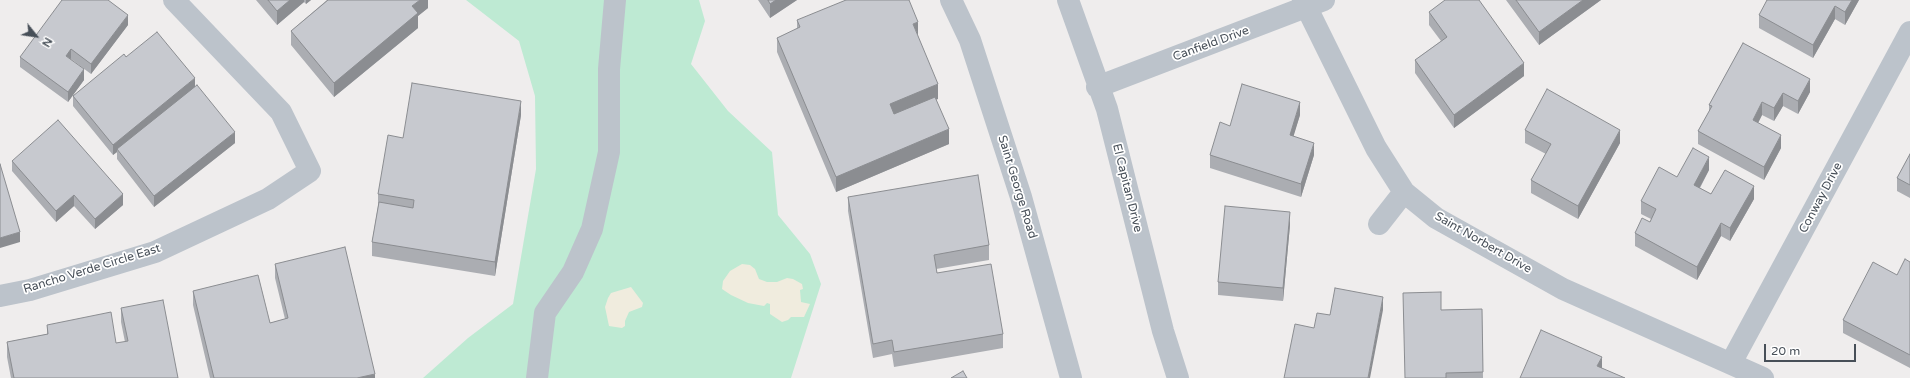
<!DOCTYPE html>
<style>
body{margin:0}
#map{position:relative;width:1910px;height:378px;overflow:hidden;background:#efeded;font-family:"Varela Round",sans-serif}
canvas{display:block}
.north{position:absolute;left:16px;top:16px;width:40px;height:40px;-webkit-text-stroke:3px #fff;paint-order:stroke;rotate:120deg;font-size:11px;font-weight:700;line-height:16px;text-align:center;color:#474f58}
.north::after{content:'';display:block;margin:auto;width:14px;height:18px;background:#474f58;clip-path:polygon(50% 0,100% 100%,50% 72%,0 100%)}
.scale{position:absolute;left:1764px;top:344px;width:92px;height:18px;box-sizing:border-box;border:2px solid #474f58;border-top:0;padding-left:5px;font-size:12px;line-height:14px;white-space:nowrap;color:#474f58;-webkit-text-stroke:3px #fff;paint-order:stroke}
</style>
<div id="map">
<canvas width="1910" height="378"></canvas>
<div class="north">N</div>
<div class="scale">20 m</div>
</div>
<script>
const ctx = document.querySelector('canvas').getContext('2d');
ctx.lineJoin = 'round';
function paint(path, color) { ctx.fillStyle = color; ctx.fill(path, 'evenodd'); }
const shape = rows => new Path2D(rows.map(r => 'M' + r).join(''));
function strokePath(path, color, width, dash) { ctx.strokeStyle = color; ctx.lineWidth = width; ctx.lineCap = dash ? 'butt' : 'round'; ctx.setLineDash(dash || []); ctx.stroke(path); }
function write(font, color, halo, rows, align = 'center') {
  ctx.font = font + ' "Varela Round",sans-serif'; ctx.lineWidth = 3.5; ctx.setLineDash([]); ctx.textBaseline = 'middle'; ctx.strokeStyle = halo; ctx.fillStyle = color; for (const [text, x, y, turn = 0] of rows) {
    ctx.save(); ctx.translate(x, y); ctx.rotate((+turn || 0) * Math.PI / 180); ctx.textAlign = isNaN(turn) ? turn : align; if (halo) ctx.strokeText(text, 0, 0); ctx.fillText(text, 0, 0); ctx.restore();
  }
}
paint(shape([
 [466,0,699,0,705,21,691,64,728,111,772,152,778,215,810,254,821,284,791,378,423,378,468,338,513,304,536,169,535,96,519,41]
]), '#beead3');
paint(shape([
 [742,264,750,265,755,269,759,279,767,282,777,282,787,278,793,279,802,284,803,289,800,290,801,302,810,304,804,317,791,317,788,320,782,322,770,314,770,304,767,303,764,306,748,303,731,295,722,289,723,281,730,271],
 [631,287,643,303,642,307,629,312,625,321,625,326,622,328,609,326,605,307,608,298,611,293]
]), '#f0ecde');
strokePath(shape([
 [951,0,970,40,1021,197,1071,378],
 [1068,0,1107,109,1163,331,1178,378],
 [1303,0,1376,148,1404,192,1436,218,1563,289,1763,378],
 [1097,87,1324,0],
 [1379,224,1404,192],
 [0,296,30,290,155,252,268,199,310,171,281,112,174,0],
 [1731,363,1910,32],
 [537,378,545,313,573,272,592,229,609,152,609,69,615,0]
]), '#bcc3cb', 22);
paint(shape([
 [256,0,311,0,306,4,304,2,277,25],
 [327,0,428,0,428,8,418,16,418,28,334,97,291,45,291,31],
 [758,0,797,0,770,18],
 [1506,0,1601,0,1539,45],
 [1859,0,1845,25,1835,19,1813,58,1759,28,1759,15],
 [1429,12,1524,76,1454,128,1415,73,1415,60,1441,41,1429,25],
 [797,20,918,36,938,99,936,99,949,144,836,192,777,52,777,38,797,29],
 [128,25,91,74,71,59,84,80,68,102,20,67,20,57],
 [1743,43,1810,92,1798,114,1783,106,1774,121,1762,115,1758,123,1781,148,1764,180,1698,144,1698,131,1709,112,1709,105],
 [126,57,195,87,235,143,154,207,117,159,117,152,113,155,73,106,73,96],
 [521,115,495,276,372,256,372,242,378,206,378,194],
 [1300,115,1293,136,1314,155,1301,197,1210,168,1210,155,1230,126],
 [1525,130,1620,143,1578,219,1531,193,1531,180,1546,154,1525,143],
 [1910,154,1910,198,1897,191,1897,178],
 [12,161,123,205,95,229,74,206,56,222,12,171],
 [1709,170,1700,188,1711,194,1754,199,1730,241,1721,236,1697,280,1635,246,1635,233,1650,222,1651,219,1641,214,1641,201,1677,177],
 [848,197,989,245,989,260,936,269,937,273,1003,334,1003,348,894,367,892,354,873,358,848,211],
 [1290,225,1283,301,1218,295,1218,282],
 [1910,262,1910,368,1843,333,1843,320,1897,275],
 [275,264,375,378,210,378,193,305,193,291,270,323,285,319,275,278],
 [121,308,178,378,11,378,7,357,7,342,47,334,47,325,116,343,125,342,121,322],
 [1482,309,1483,378,1405,378,1441,310]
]), '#abadb2');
paint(shape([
 [290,0,304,0,304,2,277,25,277,11],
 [306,0,311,0,306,4],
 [420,0,428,0,428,8,418,16,418,28,334,97,334,83,412,6],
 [776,0,797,0,770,18,770,4],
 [1583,0,1601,0,1539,45,1539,32],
 [1852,0,1859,0,1845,25,1845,12],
 [1835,6,1835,19,1813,58,1813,45],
 [128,15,128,25,91,74,91,64],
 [918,22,918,36,913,24],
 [71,49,71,59,66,56],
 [1524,63,1524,76,1454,128,1454,115],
 [84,69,84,80,68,102,68,92],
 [195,78,195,88,117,149,117,152,113,155,113,145],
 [1810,79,1810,92,1798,114,1798,101],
 [938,84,938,99,890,119,890,104],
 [1783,93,1783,106,1774,121,1774,108],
 [521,101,521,115,495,276,495,262],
 [1300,102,1300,115,1290,148,1290,135],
 [1762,102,1762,115,1753,133,1753,120],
 [949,129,949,144,836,192,836,177],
 [1620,130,1620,143,1578,219,1578,206],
 [235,132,235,143,154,207,154,196],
 [1781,135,1781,148,1764,180,1764,167],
 [1314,143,1314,155,1301,197,1301,184],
 [1709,157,1709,170,1694,198,1694,185],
 [1754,186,1754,199,1730,241,1730,228],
 [123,194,123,205,95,229,95,219],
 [74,195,74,206,56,222,56,211],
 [1290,212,1290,225,1283,301,1283,288],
 [1721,223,1721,236,1697,280,1697,267],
 [20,232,20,242,0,248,0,238],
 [1383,297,1383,310,1370,378,1368,378],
 [1602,357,1602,370,1597,366],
 [375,374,375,378,357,378]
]), '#8b8d91');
const building = shape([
 [62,0,108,0,128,15,91,64,71,49,66,56,84,69,68,92,20,57,62,0],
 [268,0,290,0,277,11,268,0],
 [328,0,420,0,412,6,418,13,334,83,291,31,328,0],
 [768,0,776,0,770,4,768,0],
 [846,0,909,0,918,22,913,24,938,84,890,104,894,114,935,97,949,129,836,177,777,38,800,27,797,20,846,0],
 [1445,0,1479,0,1524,63,1454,115,1415,60,1447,37,1429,12,1445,0],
 [1516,0,1583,0,1539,32,1516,0],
 [1767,0,1852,0,1845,12,1835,6,1813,45,1759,15,1767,0],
 [157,32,195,78,113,145,73,96,124,54,126,57,157,32],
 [1743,43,1810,79,1798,101,1783,93,1774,108,1762,102,1753,120,1781,135,1764,167,1698,131,1712,106,1709,105,1743,43],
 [412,83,521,101,495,262,372,242,379,202,413,208,414,200,378,194,388,135,403,138,412,83],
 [1242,84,1300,102,1290,135,1314,143,1301,184,1210,155,1220,122,1230,126,1242,84],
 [197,85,235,132,154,196,117,149,197,85],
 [1547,89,1620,130,1578,206,1531,180,1551,144,1525,130,1547,89],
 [58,120,123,194,95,219,74,195,56,211,12,161,58,120],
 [1693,148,1709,157,1694,185,1711,194,1725,170,1754,186,1730,228,1721,223,1697,267,1635,233,1642,218,1650,222,1656,209,1641,201,1659,167,1677,177,1693,148],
 [1910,154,1910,185,1897,178,1910,154],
 [0,164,20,232,0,238,0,164],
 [978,175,989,245,934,255,937,273,991,264,1003,334,894,352,892,340,873,344,848,197,978,175],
 [1225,206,1290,212,1283,288,1218,282,1225,206],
 [345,247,375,374,357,378,214,378,193,291,258,275,270,323,288,318,275,264,345,247],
 [1905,259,1910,262,1910,355,1843,320,1873,262,1897,275,1905,259],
 [1335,288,1383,297,1368,378,1284,378,1295,324,1314,328,1317,313,1330,315,1335,288],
 [1441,292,1441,310,1482,309,1483,372,1446,373,1446,378,1405,378,1403,293,1441,292],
 [163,300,178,378,14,378,7,342,48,334,47,325,111,312,116,343,128,341,121,308,163,300],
 [1541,330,1602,357,1597,366,1625,378,1520,378,1541,330],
 [963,371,967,378,951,378,963,371]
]);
paint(building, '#c7c9cf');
strokePath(building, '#8b8d91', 1);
write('12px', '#474f58', '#fff', [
 ["Canfield Drive",1211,44,-20],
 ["Saint George Road",1017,187,73],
 ["El Capitan Drive",1127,188,76],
 ["Conway Drive",1821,198,-62],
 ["Saint Norbert Drive",1483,243,30],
 ["Rancho Verde Circle East",92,269,-17]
]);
</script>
